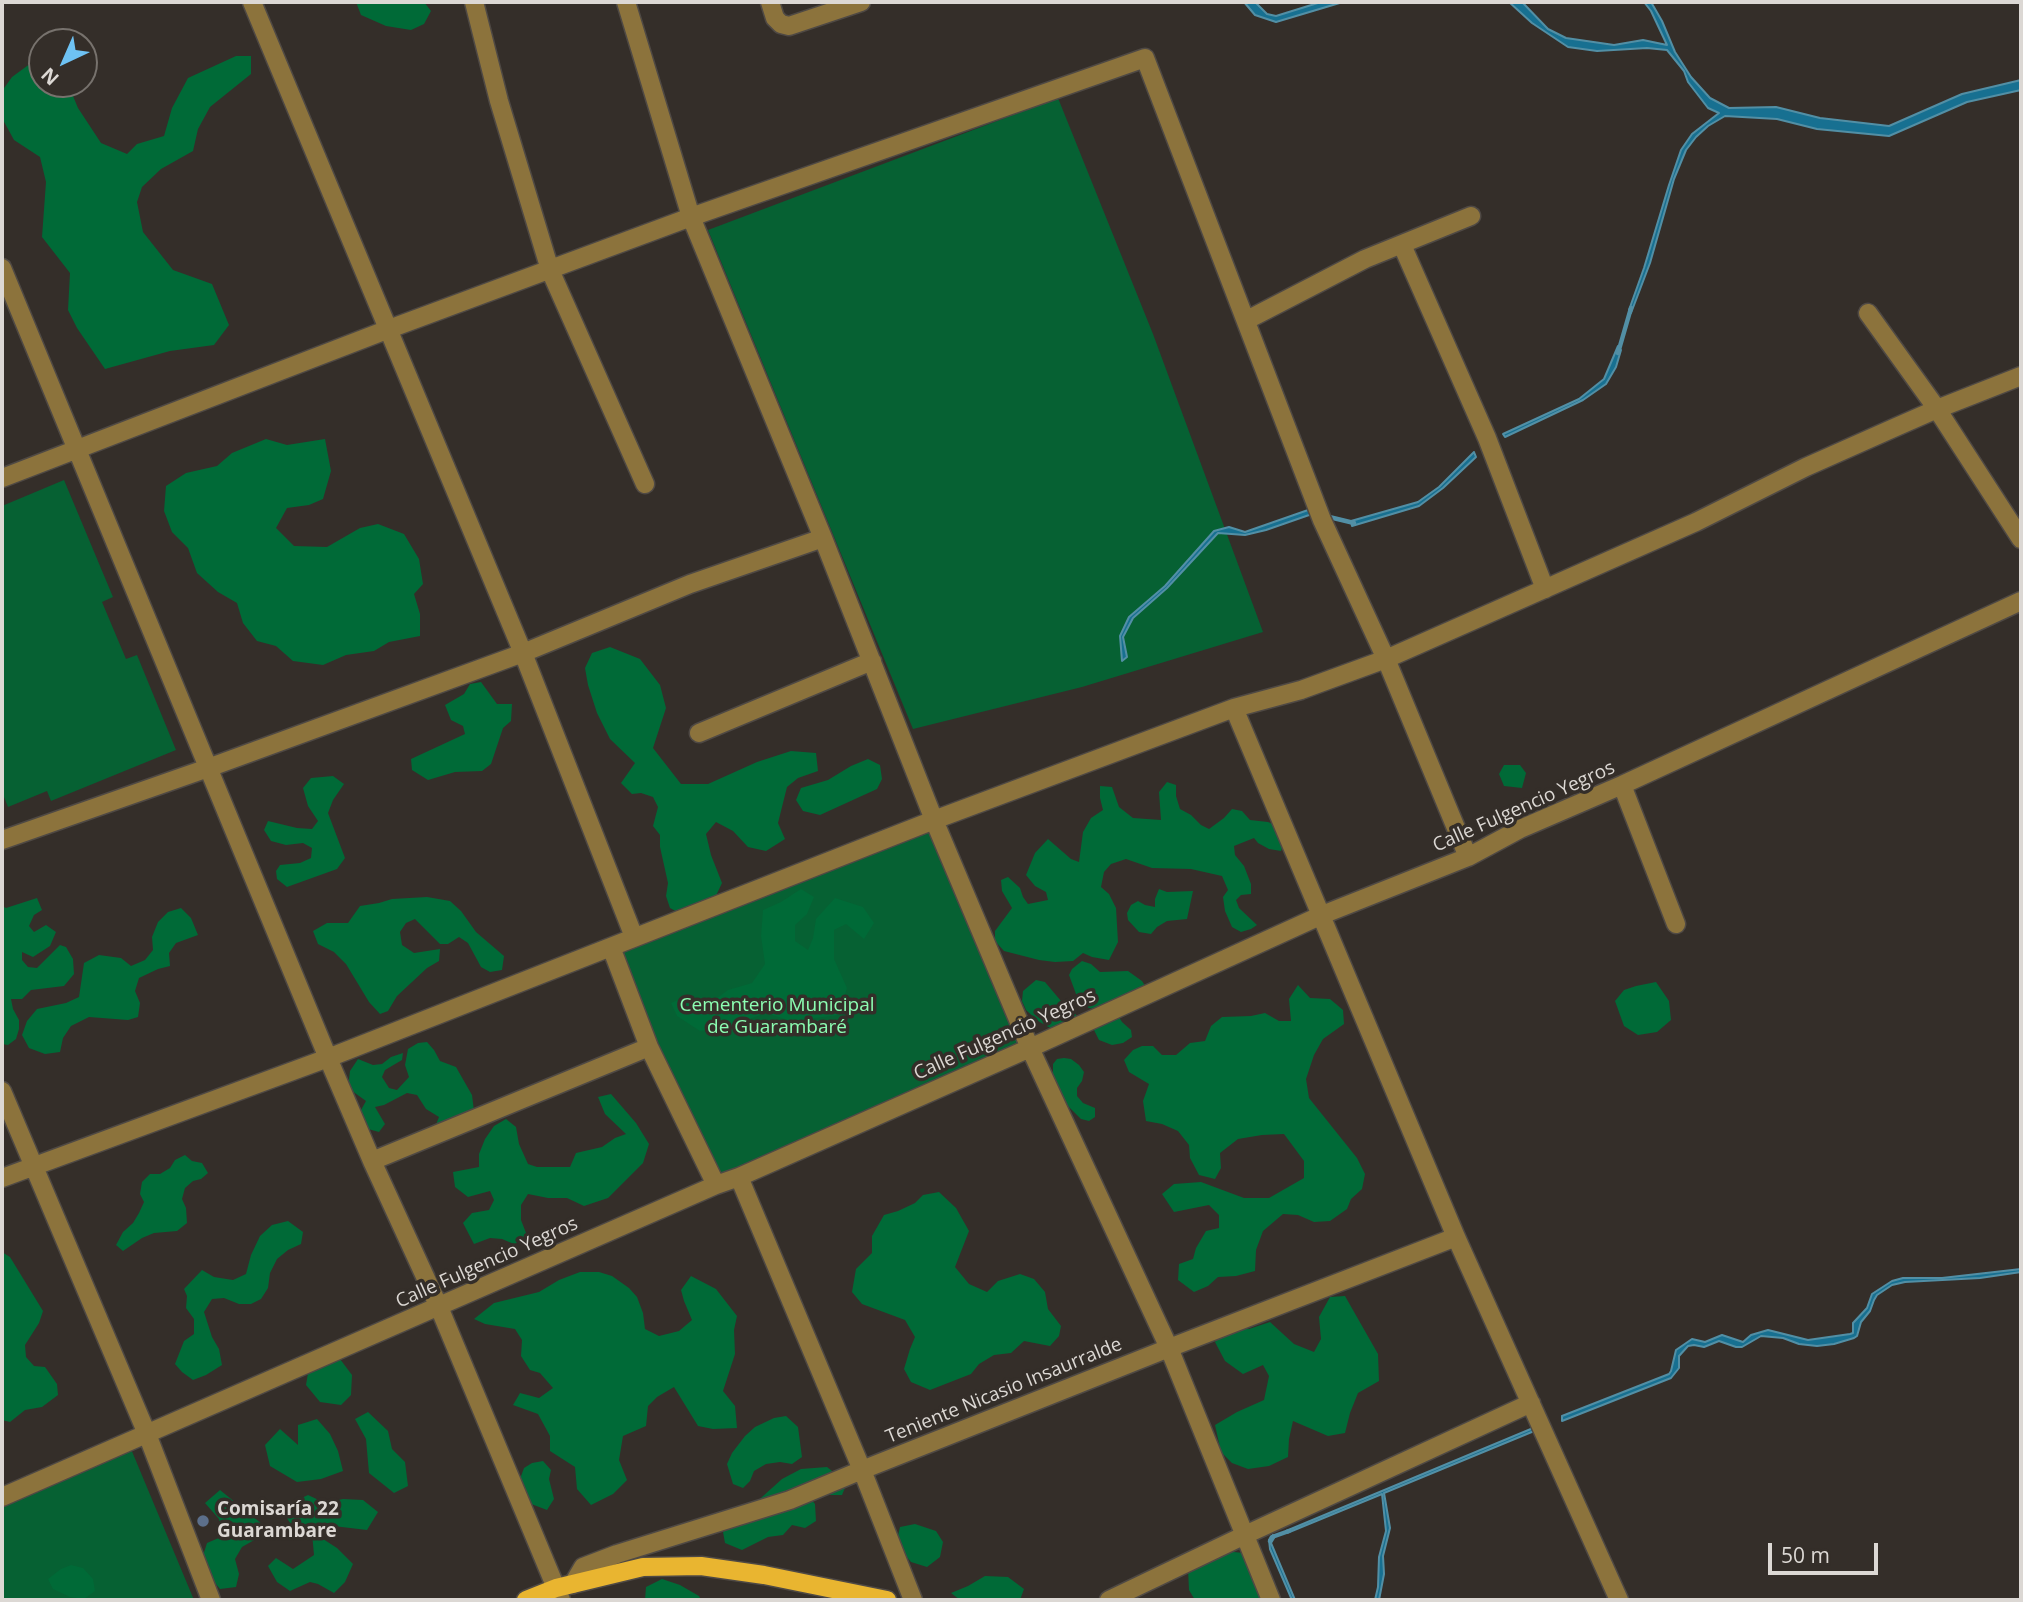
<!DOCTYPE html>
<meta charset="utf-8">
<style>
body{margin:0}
#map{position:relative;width:2023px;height:1602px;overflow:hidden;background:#342e29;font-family:"Open Sans",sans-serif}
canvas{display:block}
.frame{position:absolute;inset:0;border:4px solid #dcd8d4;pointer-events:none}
.north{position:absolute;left:28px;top:28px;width:70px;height:70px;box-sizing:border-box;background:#342e29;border:2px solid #77726d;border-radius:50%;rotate:224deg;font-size:19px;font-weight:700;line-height:28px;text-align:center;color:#dcd8d4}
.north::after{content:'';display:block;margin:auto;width:24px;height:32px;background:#6ec2f3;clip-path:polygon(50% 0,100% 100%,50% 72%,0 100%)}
.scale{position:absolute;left:1768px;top:1543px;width:110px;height:32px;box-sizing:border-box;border:4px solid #dcd8d4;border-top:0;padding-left:9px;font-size:21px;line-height:24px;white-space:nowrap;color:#dcd8d4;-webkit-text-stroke:5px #342e29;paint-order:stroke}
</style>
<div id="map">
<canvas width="2023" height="1602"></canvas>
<div class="frame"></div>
<div class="north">N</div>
<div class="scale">50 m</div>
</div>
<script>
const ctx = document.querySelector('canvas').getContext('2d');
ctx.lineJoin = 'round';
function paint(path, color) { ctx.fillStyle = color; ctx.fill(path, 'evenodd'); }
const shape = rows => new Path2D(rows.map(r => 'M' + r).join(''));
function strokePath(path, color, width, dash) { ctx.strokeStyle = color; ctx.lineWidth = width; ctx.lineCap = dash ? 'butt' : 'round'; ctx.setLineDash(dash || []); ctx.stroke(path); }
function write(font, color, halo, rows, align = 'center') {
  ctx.font = font + ' "Open Sans",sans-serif'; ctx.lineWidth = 7; ctx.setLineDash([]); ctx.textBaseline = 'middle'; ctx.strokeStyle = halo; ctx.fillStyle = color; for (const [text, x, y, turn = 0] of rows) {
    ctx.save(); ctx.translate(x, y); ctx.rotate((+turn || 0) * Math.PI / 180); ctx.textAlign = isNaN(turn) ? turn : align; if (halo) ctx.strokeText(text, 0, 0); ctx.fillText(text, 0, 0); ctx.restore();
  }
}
paint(shape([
 [1058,98,1153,334,1263,632,1082,687,913,729,708,230],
 [64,480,113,597,102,602,126,659,137,655,176,750,51,801,47,791,8,807,2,792,2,506],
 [934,820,1030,1048,714,1180,611,947],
 [131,1449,194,1600,2,1600,2,1507]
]), '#066133');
paint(shape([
 [356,2,424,2,431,11,424,24,411,30,386,26,361,15],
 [42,55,42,84,68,84,78,108,101,143,127,154,137,144,164,136,172,108,188,78,236,56,251,56,251,74,210,107,198,129,193,151,161,169,142,187,137,202,143,232,173,270,212,284,229,325,214,345,170,351,105,369,77,328,68,310,70,273,42,237,46,182,40,157,14,140,2,118,2,91,12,77],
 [266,439,287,445,325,439,331,471,323,499,309,505,287,508,276,528,294,546,327,547,360,528,378,524,404,534,419,559,423,584,414,594,420,614,420,636,389,642,374,651,346,655,323,665,293,661,276,646,257,641,243,623,237,603,218,592,197,573,188,548,172,532,164,511,166,486,186,473,217,466,232,453],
 [610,647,640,659,660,685,666,708,653,748,681,784,708,784,757,762,791,751,816,753,818,771,798,778,787,787,778,823,785,839,766,851,748,847,733,831,716,822,706,834,711,855,722,883,714,900,683,915,670,908,666,896,668,883,660,847,660,835,653,826,658,807,653,797,641,793,632,794,621,783,635,763,610,739,597,713,588,685,585,668,592,653],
 [481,682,497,704,512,704,511,721,503,728,491,764,482,771,455,772,428,780,412,770,411,759,465,734,463,726,451,720,445,705,464,694,470,684],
 [868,759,880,765,882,779,877,789,820,815,803,811,796,800,801,788,828,780,851,766],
 [1504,765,1520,765,1526,773,1522,788,1504,786,1499,774],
 [333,776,344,784,333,800,328,813,345,858,337,869,287,887,277,879,276,871,280,865,300,863,311,858,312,848,303,843,286,845,271,841,264,830,268,821,297,828,312,829,318,821,308,806,303,788,311,778],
 [1167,782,1176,785,1176,796,1180,809,1191,815,1201,825,1209,829,1224,818,1232,809,1242,811,1250,820,1268,822,1280,827,1287,835,1281,851,1269,849,1258,843,1254,838,1234,846,1235,855,1244,866,1251,884,1251,894,1241,895,1236,900,1239,908,1257,925,1251,929,1241,932,1232,927,1225,911,1223,897,1228,890,1222,876,1191,869,1152,868,1126,859,1111,864,1104,872,1101,887,1109,894,1116,908,1118,942,1109,960,1092,957,1083,953,1073,961,1055,962,1039,960,1004,951,995,941,995,931,1012,908,1002,891,1001,880,1008,877,1020,888,1023,897,1028,904,1048,900,1046,892,1035,886,1026,875,1035,853,1048,839,1071,859,1079,862,1083,832,1091,818,1103,810,1100,798,1100,786,1112,787,1119,807,1133,818,1161,820,1159,792],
 [801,889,814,897,807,914,795,925,795,941,808,950,813,938,816,919,835,898,863,907,874,923,864,939,846,924,834,930,834,959,847,988,839,1015,791,1021,766,1013,724,1028,700,1031,677,1016,671,1003,685,997,696,1007,712,1002,728,990,752,983,765,964,761,936,763,910,781,902],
 [1159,889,1167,892,1193,891,1187,919,1167,921,1157,927,1151,934,1139,932,1128,920,1127,913,1131,905,1138,901,1145,905,1155,907,1155,899],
 [427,897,450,901,461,911,476,932,504,956,502,970,490,972,481,967,468,943,459,937,448,944,440,944,415,919,406,923,400,932,402,945,414,953,440,949,439,961,427,968,397,996,388,1011,380,1014,369,1002,346,964,334,952,318,944,313,931,327,923,348,923,360,906,379,903,392,899],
 [37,898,42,910,34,915,29,926,34,932,46,925,56,932,50,946,33,957,22,952,22,960,28,967,37,968,60,945,66,947,73,959,74,974,64,986,31,990,22,999,11,999,13,1009,19,1020,19,1029,16,1039,8,1045,2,1044,3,957,2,906,6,908],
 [181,908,191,918,198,935,176,943,169,953,170,966,158,969,139,978,135,991,140,1003,138,1017,128,1020,89,1017,71,1026,63,1038,60,1052,45,1054,29,1048,22,1035,27,1021,37,1009,66,1003,79,997,84,963,99,955,121,958,131,966,145,960,153,950,152,937,158,922,168,912],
 [1082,961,1091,964,1100,972,1128,971,1142,981,1149,992,1147,1002,1139,1009,1129,1013,1117,1014,1122,1022,1131,1030,1132,1037,1123,1043,1112,1045,1099,1040,1093,1028,1096,1010,1086,1007,1076,994,1069,975,1072,969],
 [1036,980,1045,982,1061,1001,1073,1011,1080,1020,1052,1029,1038,1021,1026,1010,1022,1001,1023,991],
 [1656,982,1669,1001,1671,1020,1657,1032,1638,1035,1624,1026,1615,1001,1624,990,1636,986],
 [1298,985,1310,998,1330,999,1343,1010,1344,1024,1323,1039,1314,1055,1306,1079,1309,1098,1357,1158,1365,1174,1362,1189,1351,1199,1347,1209,1330,1221,1314,1222,1298,1215,1283,1214,1263,1231,1256,1250,1255,1271,1236,1276,1218,1277,1208,1286,1194,1292,1178,1280,1179,1264,1193,1259,1196,1248,1206,1231,1219,1228,1219,1215,1209,1205,1174,1212,1162,1194,1174,1184,1201,1182,1244,1198,1269,1198,1304,1178,1304,1161,1284,1134,1262,1135,1238,1139,1220,1153,1221,1168,1215,1179,1199,1175,1190,1158,1189,1145,1178,1131,1162,1124,1146,1121,1143,1101,1149,1084,1129,1072,1124,1060,1133,1050,1142,1046,1153,1046,1162,1055,1176,1055,1190,1043,1205,1041,1211,1026,1222,1017,1251,1016,1265,1013,1279,1021,1291,1021,1289,999],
 [427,1042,434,1050,440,1061,456,1067,472,1095,474,1111,435,1127,439,1117,426,1109,417,1095,407,1093,384,1105,375,1107,385,1124,379,1132,368,1129,361,1120,361,1110,366,1101,348,1088,350,1071,358,1059,373,1065,382,1064,391,1057,403,1053,402,1060,385,1070,382,1077,389,1088,397,1090,409,1077,405,1065,408,1049,418,1043],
 [1064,1058,1071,1059,1079,1065,1084,1072,1082,1081,1077,1088,1077,1096,1083,1103,1095,1108,1095,1117,1089,1121,1081,1119,1069,1107,1053,1083,1053,1064,1057,1059],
 [611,1094,636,1123,649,1144,643,1163,608,1198,584,1206,567,1198,548,1198,528,1194,521,1205,521,1220,528,1238,514,1244,502,1239,490,1238,474,1244,463,1223,472,1213,489,1210,494,1200,490,1191,468,1197,455,1187,453,1172,479,1167,479,1154,485,1139,494,1126,506,1119,516,1127,519,1144,528,1164,537,1167,570,1167,576,1153,602,1147,615,1138,626,1134,605,1114,598,1097],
 [185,1155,192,1161,202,1163,208,1173,201,1179,193,1181,185,1188,182,1199,186,1208,187,1223,177,1231,154,1233,142,1238,123,1251,116,1245,123,1232,133,1223,139,1213,144,1202,140,1194,142,1182,150,1174,160,1174,170,1168,175,1160],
 [939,1192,956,1208,969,1231,955,1267,969,1284,987,1292,998,1281,1020,1274,1034,1279,1045,1292,1048,1309,1061,1326,1059,1336,1050,1346,1024,1341,1011,1353,994,1355,979,1364,971,1374,930,1390,911,1382,904,1369,910,1349,915,1337,905,1320,862,1304,852,1292,856,1269,872,1253,872,1236,884,1215,898,1211,915,1203,923,1195],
 [288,1221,303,1232,301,1244,288,1250,277,1259,270,1273,268,1288,261,1299,251,1304,239,1304,224,1298,212,1299,204,1312,212,1337,219,1349,222,1365,206,1375,193,1380,182,1372,175,1364,184,1341,194,1334,194,1319,186,1308,187,1296,184,1289,202,1270,214,1277,233,1280,246,1274,251,1255,260,1236,272,1225],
 [2,1252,10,1257,43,1311,39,1323,25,1345,26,1357,34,1366,45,1367,57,1384,58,1395,42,1407,25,1410,10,1422,2,1420],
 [580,1272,599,1272,612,1276,629,1288,637,1297,643,1313,645,1329,659,1336,679,1331,692,1320,684,1301,681,1290,691,1276,716,1289,737,1316,734,1330,735,1354,723,1391,735,1406,737,1428,713,1429,698,1426,674,1387,657,1397,648,1406,646,1426,623,1436,619,1460,627,1480,613,1494,591,1505,577,1489,575,1467,550,1451,550,1436,538,1414,513,1405,520,1393,539,1398,553,1388,540,1373,530,1370,521,1356,522,1340,515,1329,485,1324,474,1319,494,1303,539,1292,559,1280],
 [1345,1296,1378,1354,1379,1381,1358,1393,1350,1413,1345,1433,1328,1436,1293,1421,1289,1439,1288,1457,1269,1466,1248,1469,1232,1463,1221,1452,1215,1425,1237,1412,1264,1400,1269,1376,1263,1365,1243,1374,1225,1361,1215,1342,1225,1327,1249,1329,1270,1322,1294,1344,1314,1352,1321,1339,1319,1317,1330,1297],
 [340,1359,352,1375,351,1395,341,1405,320,1402,306,1385,308,1373,324,1363],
 [368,1412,388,1431,392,1449,405,1462,408,1486,394,1493,369,1473,366,1439,355,1419],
 [786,1416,798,1427,802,1457,792,1464,780,1462,766,1464,754,1471,750,1481,743,1488,733,1484,727,1464,732,1453,745,1436,755,1427,774,1418],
 [317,1419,330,1434,338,1451,343,1471,321,1479,297,1482,270,1466,265,1445,280,1429,298,1445,298,1425],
 [543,1461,551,1470,549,1479,554,1499,547,1510,526,1502,517,1487,524,1468,532,1463],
 [827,1467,847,1483,842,1495,831,1495,816,1490,807,1494,815,1504,816,1521,805,1528,792,1525,783,1535,768,1537,742,1550,725,1543,723,1532,782,1479,801,1469],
 [220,1490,262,1524,256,1539,242,1547,235,1559,239,1574,236,1587,220,1589,210,1577,201,1562,207,1543,221,1537,219,1519,205,1503],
 [308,1495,325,1503,343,1499,363,1500,378,1512,367,1530,325,1525,323,1539,337,1548,353,1564,345,1582,334,1593,318,1584,310,1582,290,1591,277,1582,268,1566,276,1558,293,1569,314,1555,312,1533,294,1529,283,1512,293,1502],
 [915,1524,936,1531,943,1542,940,1557,927,1567,911,1562,896,1544,900,1527],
 [1225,1551,1243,1553,1269,1600,1195,1600,1189,1590,1188,1569],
 [71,1565,83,1568,93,1579,95,1591,84,1599,70,1597,53,1589,48,1579,61,1569],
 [985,1576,1008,1577,1024,1589,1020,1600,960,1600,951,1593,968,1586],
 [662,1579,680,1585,699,1596,701,1600,645,1600,646,1587]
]), '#006a37');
const water = shape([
 [1244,2,1255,2,1267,14,1276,16,1321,2,1343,2,1276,22,1255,15,1244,2],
 [1509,2,1522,2,1548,29,1566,38,1614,45,1643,40,1667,45,1651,11,1644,2,1651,2,1662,21,1675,52,1691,77,1710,98,1729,108,1776,107,1820,118,1889,126,1962,94,2021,80,2021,90,1967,102,1889,136,1817,129,1777,119,1725,116,1708,126,1696,137,1686,150,1674,179,1650,263,1631,313,1629,310,1644,268,1669,185,1681,150,1692,134,1719,113,1708,108,1688,82,1684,71,1667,50,1647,48,1597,51,1568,47,1532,23,1509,2],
 [1618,346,1621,350,1616,367,1606,384,1583,400,1505,437,1503,434,1579,399,1604,379,1618,346],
 [1474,452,1476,457,1443,488,1419,506,1352,526,1351,521,1418,502,1439,487,1474,452],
 [1311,509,1312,514,1266,530,1245,535,1218,533,1167,588,1133,618,1123,637,1127,657,1122,661,1120,636,1129,617,1165,586,1214,531,1229,527,1245,532,1311,509],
 [2021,1269,2021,1272,1980,1278,1905,1282,1892,1285,1877,1295,1874,1300,1870,1311,1861,1322,1857,1336,1854,1338,1834,1344,1817,1346,1799,1344,1783,1338,1761,1336,1742,1347,1736,1347,1719,1341,1704,1347,1694,1345,1688,1346,1679,1356,1679,1368,1671,1378,1562,1421,1562,1416,1669,1374,1671,1371,1676,1350,1692,1339,1705,1342,1722,1335,1743,1342,1751,1335,1768,1330,1808,1340,1850,1334,1853,1333,1853,1323,1867,1308,1872,1294,1892,1281,1903,1278,1942,1278,2021,1269],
 [1538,1426,1539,1429,1384,1493,1390,1528,1383,1556,1384,1574,1379,1600,1375,1600,1378,1587,1379,1557,1386,1531,1382,1494,1287,1533,1286,1531,1538,1426],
 [1273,1535,1274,1538,1271,1543,1295,1600,1292,1600,1270,1549,1269,1540,1273,1535]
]);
paint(water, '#177091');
strokePath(water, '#528fa5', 2);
strokePath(shape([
 [1618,353,1631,308],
 [1325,516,1354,523],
 [1270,1541,1272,1537,1289,1531]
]), '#528fa5', 4.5);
const minor = shape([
 [252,2,523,653,634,937],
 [474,2,499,101,550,270,645,484],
 [626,2,691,217,823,538,934,820,1030,1048,1169,1348,1271,1600],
 [770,2,775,18,781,24,789,26,861,2],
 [1402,245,1487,438,1545,589],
 [2,268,328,1058,372,1161,439,1307,561,1600],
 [1868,313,1937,409,2021,539],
 [1247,320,1365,259,1471,216],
 [2,478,389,329,691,217,1145,58,1322,520,1386,659,1468,857],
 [1234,708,1456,1237,1619,1600],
 [699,733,872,661],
 [1622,785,1676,924],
 [2,840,208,768,523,653,690,584,823,538],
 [611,947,649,1047,716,1185],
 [2,1091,147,1434,211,1600],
 [372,1161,649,1047],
 [739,1177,862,1470,913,1600],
 [2,1178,328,1058,934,820,1234,708,1301,690,1386,659,1696,522,1806,467,1896,427,1937,409,2021,376],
 [2,1497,716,1185,739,1177,1030,1048,1322,915,1468,857,1520,829,1622,785,2021,601],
 [573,1584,583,1567,617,1554,790,1500,862,1470,1169,1348,1456,1237],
 [1109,1600,1245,1535,1531,1403]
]);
const major = shape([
 [526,1600,556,1588,643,1567,701,1566,764,1575,887,1600]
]);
strokePath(minor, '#4f4944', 21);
strokePath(major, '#4f4944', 21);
strokePath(minor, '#8c733c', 18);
strokePath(major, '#e9b530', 18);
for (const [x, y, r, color] of [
 [203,1521,7,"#5c6f8a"]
]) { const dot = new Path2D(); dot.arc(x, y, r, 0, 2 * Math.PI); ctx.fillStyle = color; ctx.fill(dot); strokePath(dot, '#342e29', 2.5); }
write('19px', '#dcd8d4', '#342e29', [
 ["Calle Fulgencio Yegros",1524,807,-24],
 ["Calle Fulgencio Yegros",1005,1035,-24],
 ["Calle Fulgencio Yegros",487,1263,-24],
 ["Teniente Nicasio Insaurralde",1004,1391,-22]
]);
write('19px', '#8cfdb2', '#342e29', [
 ["Cementerio Municipal",777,1006],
 ["de Guarambaré",777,1028]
]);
write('bold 19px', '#dcd8d4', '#342e29', [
 ["Comisaría 22",217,1510],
 ["Guarambare",217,1532]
], 'left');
</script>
